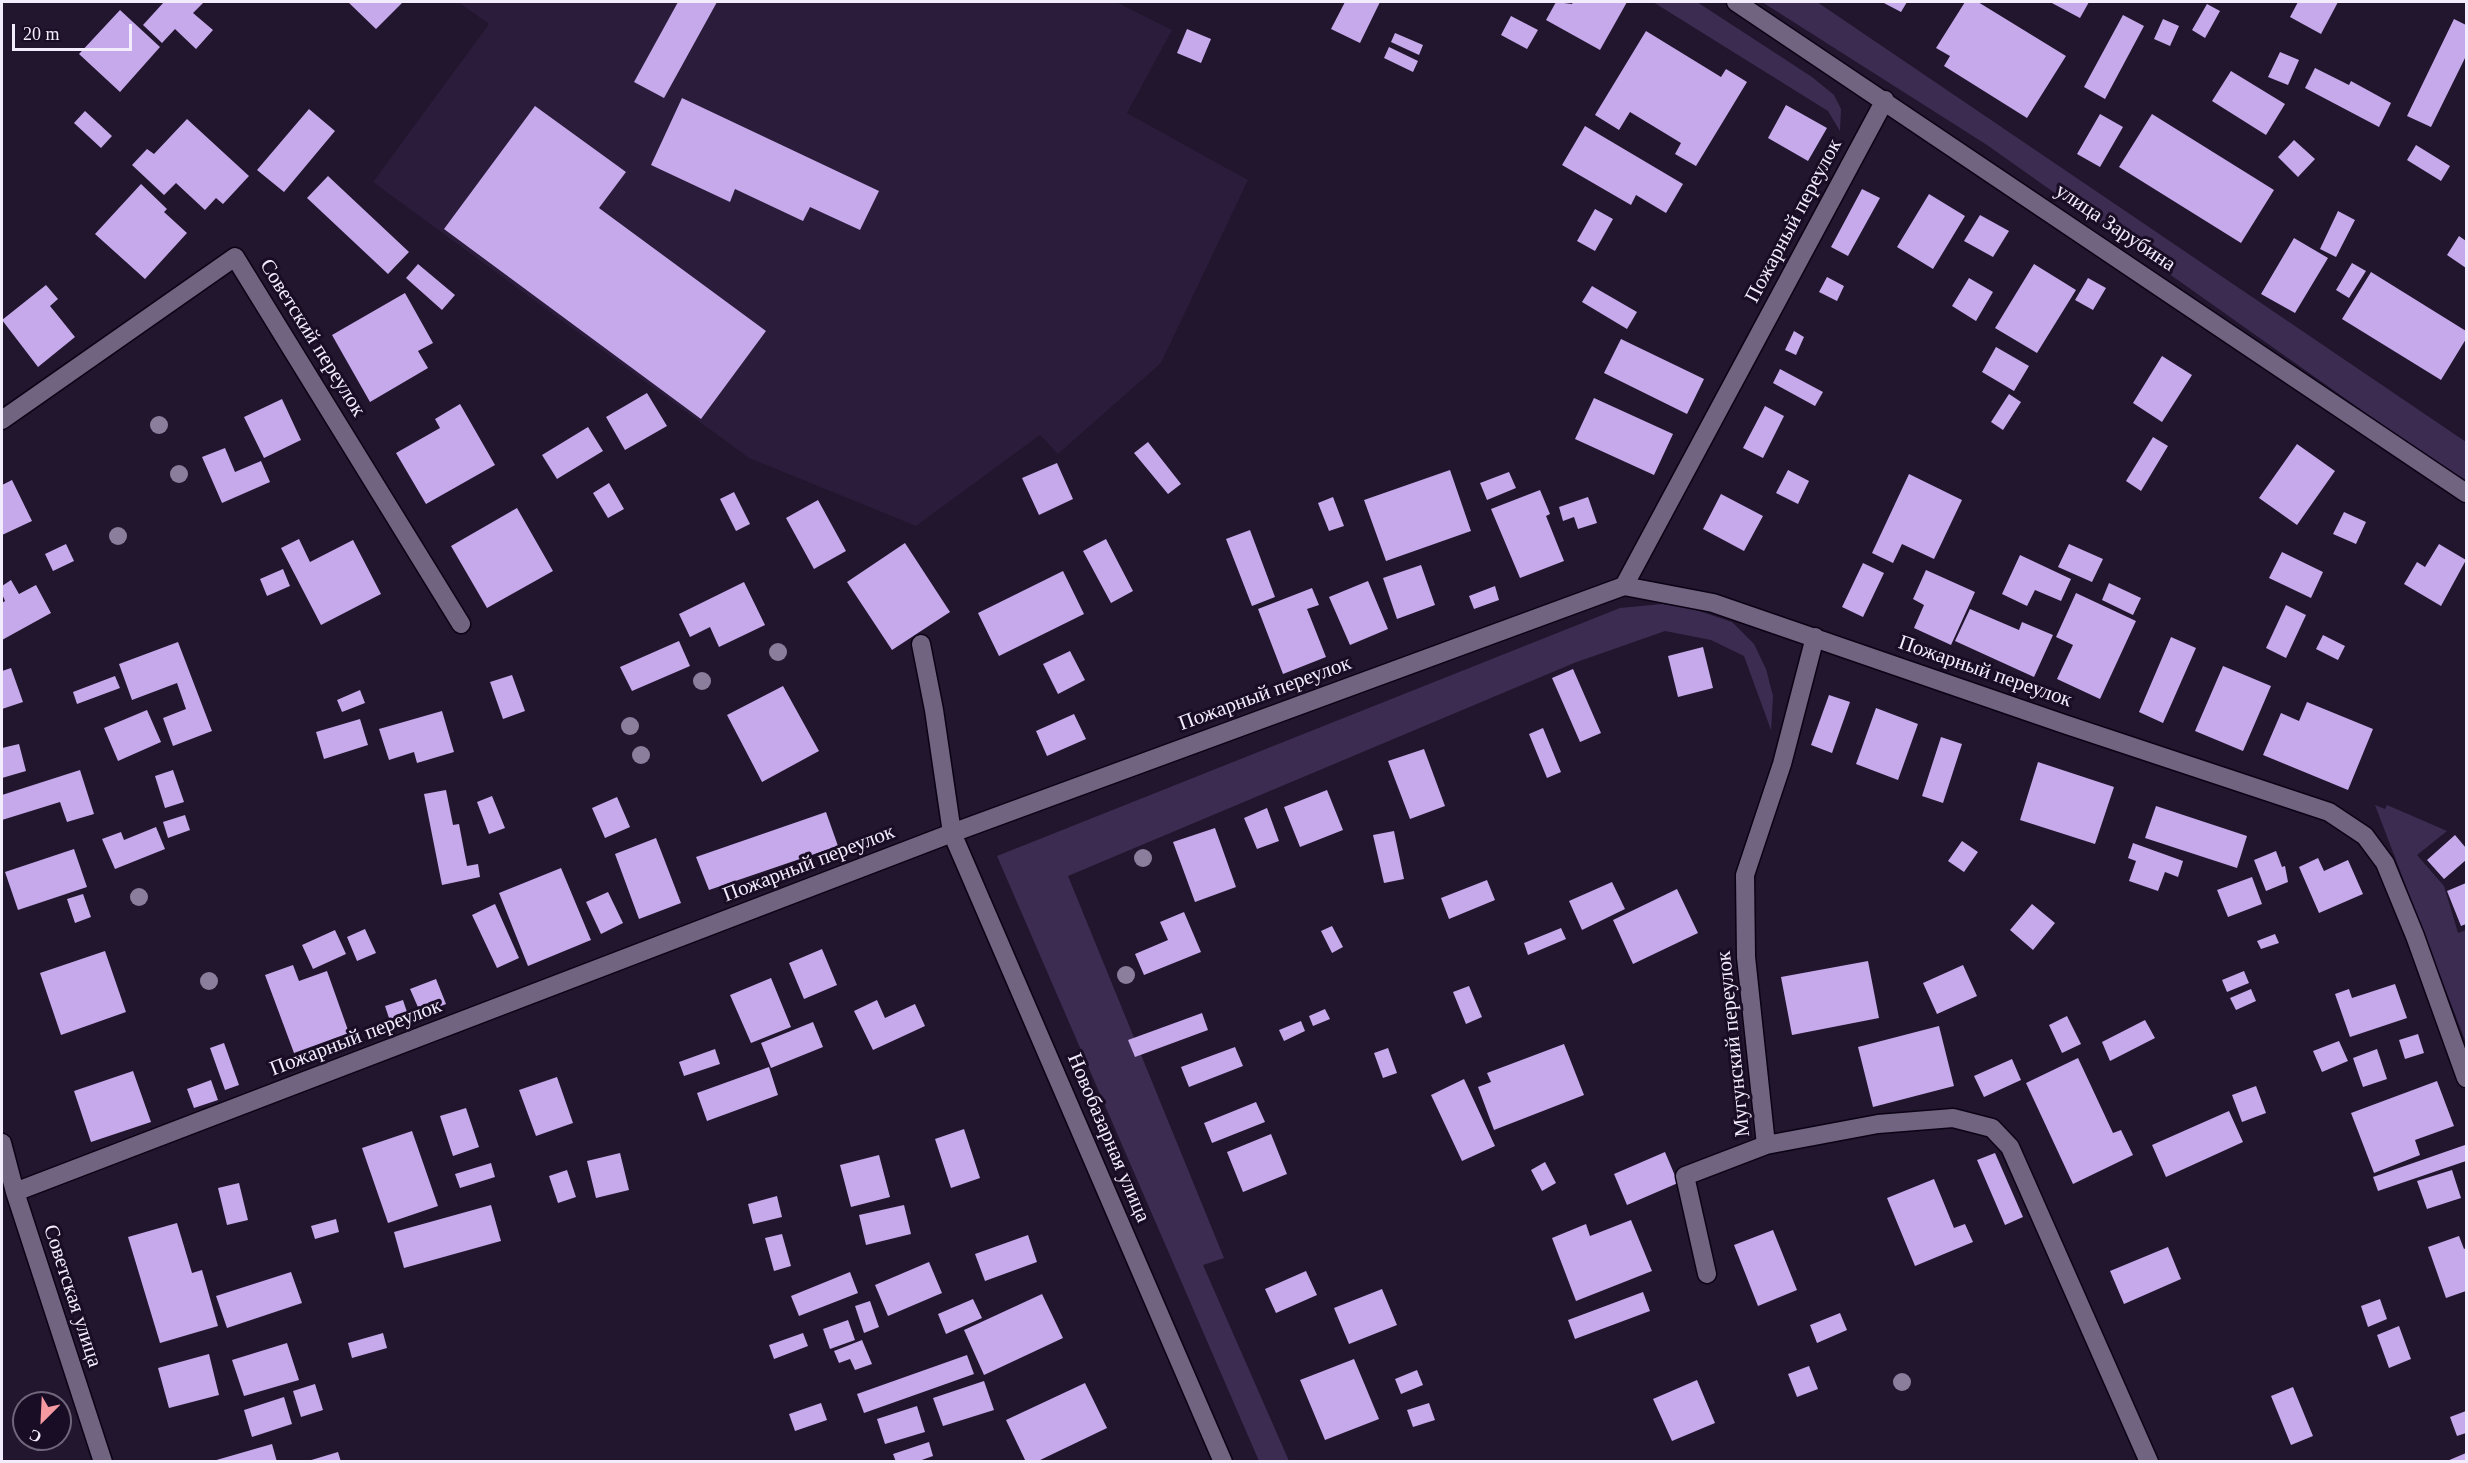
<!DOCTYPE html>
<meta charset="utf-8">
<style>
body{margin:0}
#map{position:relative;width:2468px;height:1463px;overflow:hidden;background:#21162e;font-family:Georgia,serif}
canvas{display:block}
.frame{position:absolute;inset:0;border:3px solid #f3ecfd;pointer-events:none}
.north{position:absolute;left:12px;top:1391px;width:60px;height:60px;box-sizing:border-box;background:#180d24;border:2px solid #70667b;border-radius:50%;rotate:204deg;font-size:16px;font-weight:700;line-height:24px;text-align:center;color:#f3ecfd}
.north::after{content:'';display:block;margin:auto;width:21px;height:27px;background:#f49aa0;clip-path:polygon(50% 0,100% 100%,50% 72%,0 100%)}
.scale{position:absolute;left:12px;top:24px;width:120px;height:27px;box-sizing:border-box;border:3px solid #f3ecfd;border-top:0;padding-left:8px;font-size:18px;line-height:21px;white-space:nowrap;color:#f3ecfd;-webkit-text-stroke:4px #180d24;paint-order:stroke}
</style>
<div id="map">
<canvas width="2468" height="1463"></canvas>
<div class="frame"></div>
<div class="north">С</div>
<div class="scale">20 m</div>
</div>
<script>
const ctx = document.querySelector('canvas').getContext('2d');
ctx.lineJoin = 'round';
function paint(path, color) { ctx.fillStyle = color; ctx.fill(path, 'evenodd'); }
const shape = rows => new Path2D(rows.map(r => 'M' + r).join(''));
function strokePath(path, color, width, dash) { ctx.strokeStyle = color; ctx.lineWidth = width; ctx.lineCap = dash ? 'butt' : 'round'; ctx.setLineDash(dash || []); ctx.stroke(path); }
function write(font, color, halo, rows, align = 'center') {
  ctx.font = font + ' Georgia,serif'; ctx.lineWidth = 6; ctx.setLineDash([]); ctx.textBaseline = 'middle'; ctx.strokeStyle = halo; ctx.fillStyle = color; for (const [text, x, y, turn = 0] of rows) {
    ctx.save(); ctx.translate(x, y); ctx.rotate((+turn || 0) * Math.PI / 180); ctx.textAlign = isNaN(turn) ? turn : align; if (halo) ctx.strokeText(text, 0, 0); ctx.fillText(text, 0, 0); ctx.restore();
  }
}
paint(shape([
 [458,2,1116,2,1172,30,1127,113,1248,180,1161,363,1058,454,1040,435,916,526,749,458,373,182,489,24]
]), '#2a1c3a');
paint(shape([
 [1653,2,1697,2,1812,77,1834,95,1841,109,1840,131,1828,111],
 [1762,2,1817,2,2466,442,2466,484,1987,145],
 [1662,604,1690,608,1732,622,1754,644,1766,669,1773,696,1771,730,1744,656,1711,640,1665,631,1574,663,1068,876,1224,1258,1203,1265,1289,1461,1259,1461,997,856,1620,608],
 [2375,805,2385,809,2387,805,2447,831,2417,855,2444,886,2458,933,2466,930,2466,1043]
]), '#3d2c51');
paint(shape([
 [164,2,204,2,193,13,213,30,196,49,175,29,162,43,143,25],
 [348,2,403,2,376,29],
 [678,2,717,2,664,98,634,82],
 [1345,2,1380,2,1360,43,1331,29],
 [1556,2,1572,4,1573,2,1627,2,1600,50,1546,20],
 [1882,2,1907,2,1901,12],
 [1965,2,1978,2,2066,56,2027,118,1944,66,1950,56,1936,48],
 [2050,2,2089,2,2080,18],
 [2298,2,2338,2,2321,34,2290,17],
 [2207,4,2220,11,2205,38,2192,30],
 [120,10,160,47,120,92,79,54],
 [2123,15,2144,26,2105,99,2084,87],
 [1511,16,1538,30,1527,49,1501,35],
 [2163,19,2179,26,2170,46,2154,39],
 [2454,19,2466,25,2466,56,2431,127,2407,116],
 [1187,29,1211,39,1201,63,1177,53],
 [1646,31,1721,77,1726,69,1747,82,1696,166,1675,154,1681,143,1630,112,1619,130,1595,115],
 [1395,33,1423,45,1419,55,1391,42],
 [1389,47,1418,61,1413,72,1384,58],
 [2280,52,2299,60,2288,85,2268,77],
 [2315,68,2349,85,2351,81,2391,103,2379,127,2305,88],
 [2231,71,2285,104,2266,135,2212,101],
 [682,98,879,191,860,230,810,207,803,221,735,189,730,202,651,165],
 [1786,105,1827,128,1808,161,1768,138],
 [535,106,626,172,599,208,766,331,701,419,444,229],
 [309,109,335,131,284,192,257,170],
 [85,111,112,136,101,148,74,123],
 [2100,114,2123,127,2100,167,2077,154],
 [2152,114,2274,190,2241,243,2119,167],
 [187,119,249,176,223,204,216,198,205,210,176,183,164,195,132,165,147,149,154,154],
 [1585,126,1683,184,1666,213,1636,195,1631,205,1562,165],
 [2294,140,2315,159,2298,177,2278,157],
 [2416,145,2450,166,2441,181,2407,160],
 [328,176,409,252,388,274,307,198],
 [141,184,167,209,164,212,187,233,145,279,95,234],
 [1862,189,1880,198,1848,256,1831,247],
 [1929,194,1965,216,1933,269,1897,247],
 [1595,209,1613,219,1595,251,1577,241],
 [2338,211,2355,220,2336,257,2320,249],
 [1980,215,2009,231,1993,257,1964,241],
 [2459,236,2466,241,2466,268,2447,255],
 [2294,238,2328,258,2295,313,2261,294],
 [2352,263,2366,271,2349,298,2336,290],
 [418,264,455,295,442,310,406,278],
 [2034,264,2076,290,2037,353,1995,328],
 [2371,272,2466,331,2466,339,2441,380,2342,319],
 [1827,277,1844,286,1837,301,1819,292],
 [1969,278,1993,292,1976,321,1952,306],
 [2088,278,2106,288,2093,310,2075,300],
 [46,285,58,299,50,306,75,337,38,367,2,320],
 [1592,286,1637,312,1627,329,1582,302],
 [405,293,433,343,418,351,428,368,370,402,332,335],
 [1794,331,1804,337,1796,355,1785,350],
 [1621,339,1704,379,1687,414,1604,373],
 [1996,347,2029,366,2014,391,1982,372],
 [2162,356,2192,375,2162,422,2133,403],
 [1780,369,1823,392,1815,406,1773,383],
 [647,393,667,426,625,450,606,417],
 [2009,394,2021,402,2003,430,1991,422],
 [1594,398,1673,434,1654,475,1575,439],
 [282,399,301,440,264,458,244,417],
 [460,404,495,465,426,504,396,453,440,428,435,419],
 [1765,406,1784,416,1763,458,1743,448],
 [588,427,603,451,557,479,542,455],
 [2153,437,2168,446,2141,491,2126,481],
 [1148,442,1181,484,1168,494,1134,453],
 [2297,444,2335,471,2297,525,2259,498],
 [225,448,235,472,261,461,270,482,222,503,202,457],
 [1057,463,1073,499,1039,515,1022,478],
 [1450,470,1471,531,1386,561,1364,500],
 [1788,470,1809,481,1798,504,1776,493],
 [1509,472,1516,488,1487,500,1480,483],
 [1909,474,1962,500,1934,559,1902,544,1893,563,1872,553],
 [12,480,32,521,2,535,2,485],
 [609,483,624,509,608,518,593,493],
 [1540,490,1550,514,1546,516,1564,561,1520,578,1491,509],
 [734,492,750,524,736,531,720,499],
 [1721,494,1763,516,1744,551,1703,529],
 [1333,497,1344,526,1329,531,1318,503],
 [1588,497,1597,523,1578,529,1574,517,1563,521,1559,507],
 [818,500,846,551,814,569,786,518],
 [517,508,553,571,487,608,451,546],
 [2344,512,2366,522,2356,544,2333,534],
 [1250,530,1275,597,1252,606,1226,539],
 [299,539,310,562,353,540,381,594,321,625,281,548],
 [1106,539,1133,591,1111,603,1083,551],
 [905,543,950,612,892,650,847,582],
 [66,544,74,561,53,571,45,554],
 [2069,544,2103,559,2092,582,2058,567],
 [2439,544,2466,560,2441,606,2404,584,2417,562,2425,567],
 [2282,552,2323,572,2311,598,2269,578],
 [2020,555,2071,579,2061,601,2035,590,2027,606,2002,594],
 [1863,563,1884,573,1863,617,1842,607],
 [1421,565,1435,605,1397,619,1383,578],
 [283,569,290,586,267,596,260,579],
 [1926,570,1975,592,1951,645,1914,628,1924,605,1913,599],
 [1063,571,1084,614,999,656,978,613],
 [11,580,19,594,36,585,51,613,2,640,2,603,5,601,2,594,2,586],
 [1368,581,1388,629,1350,645,1329,597],
 [744,582,765,625,719,647,710,627,690,637,679,614],
 [2109,583,2141,598,2133,615,2102,600],
 [1495,586,1499,600,1474,609,1469,596],
 [1312,588,1319,605,1307,609,1326,657,1283,674,1258,609],
 [2076,593,2136,621,2100,699,2057,679,2073,645,2056,637],
 [2286,605,2306,615,2286,658,2266,648],
 [1970,609,2019,630,2022,622,2053,635,2034,677,1955,641],
 [2323,635,2345,646,2338,660,2316,649],
 [2171,637,2196,648,2163,723,2139,712],
 [679,641,690,666,632,691,620,667],
 [178,642,212,731,173,746,163,718,186,709,177,683,132,700,119,664],
 [1703,647,1713,688,1678,697,1668,656],
 [1070,651,1085,680,1058,694,1043,664],
 [2223,666,2271,686,2243,751,2195,731],
 [11,668,23,702,2,709,2,671],
 [1573,669,1601,733,1580,742,1552,678],
 [512,675,525,711,503,719,490,682],
 [115,676,120,688,77,704,73,692],
 [783,686,819,751,762,782,727,715],
 [360,690,365,703,342,712,337,700],
 [1829,695,1850,702,1832,753,1811,745],
 [2307,702,2373,729,2348,790,2263,755,2281,713,2299,721],
 [1876,708,1918,724,1898,780,1856,764],
 [147,710,161,742,118,761,104,728],
 [442,711,454,752,417,763,414,752,389,760,379,729],
 [1074,714,1086,739,1047,756,1036,731],
 [360,719,368,745,324,759,316,732],
 [1543,728,1561,772,1547,778,1529,734],
 [1941,737,1962,744,1943,803,1922,796],
 [19,744,26,771,2,778,2,748],
 [1424,749,1445,806,1410,819,1388,761],
 [2038,762,2114,787,2095,844,2020,820],
 [80,770,94,814,67,822,60,802,2,820,2,795],
 [173,770,184,802,165,808,155,776],
 [446,790,453,825,459,824,467,866,478,864,480,877,442,885,424,794],
 [1327,790,1343,830,1300,847,1284,807],
 [492,796,505,828,489,834,477,802],
 [617,797,630,827,605,838,592,808],
 [2156,806,2247,836,2237,868,2145,838],
 [1267,808,1279,841,1257,849,1244,818],
 [826,812,838,846,709,890,696,857],
 [185,815,190,830,168,838,163,822],
 [156,827,165,849,115,869,102,839,121,832,124,840],
 [1215,828,1236,887,1195,902,1173,842],
 [1394,831,1404,879,1384,883,1373,835],
 [2455,835,2466,848,2466,860,2444,879,2427,860],
 [656,838,681,903,639,919,615,854],
 [1962,841,1978,852,1964,872,1948,861],
 [2133,843,2183,861,2178,877,2165,872,2158,891,2129,881,2136,861,2128,858],
 [74,849,87,887,18,910,5,872],
 [2276,851,2282,867,2285,866,2288,882,2266,891,2254,860],
 [2318,858,2324,871,2348,860,2363,894,2319,913,2299,867],
 [561,868,591,940,528,966,499,893],
 [2252,877,2262,904,2228,917,2217,890],
 [1487,880,1495,900,1449,919,1441,898],
 [1612,882,1625,909,1582,930,1569,901],
 [2466,883,2466,924,2461,926,2447,891],
 [1677,889,1698,933,1633,964,1613,920],
 [608,892,623,923,601,934,586,902],
 [83,894,91,917,75,923,67,899],
 [495,904,519,958,497,968,472,915],
 [2032,904,2055,923,2033,950,2010,930],
 [1184,912,1201,952,1144,975,1135,954,1168,940,1160,922],
 [1332,926,1343,947,1332,953,1321,931],
 [1561,928,1566,939,1528,955,1524,943],
 [365,929,376,953,357,961,347,937],
 [335,930,346,954,313,969,302,945],
 [2275,934,2279,943,2261,949,2257,941],
 [822,949,837,985,804,999,789,963],
 [105,951,126,1012,61,1035,40,973],
 [1868,961,1879,1018,1792,1035,1781,977],
 [293,965,299,981,327,971,349,1033,294,1053,265,975],
 [1963,965,1977,996,1937,1014,1923,983],
 [2244,971,2249,983,2227,992,2222,980],
 [771,978,791,1027,751,1043,730,995],
 [436,979,446,1004,421,1014,410,989],
 [2395,984,2407,1018,2350,1037,2335,994,2349,989,2352,998],
 [1469,986,1482,1017,1466,1024,1453,992],
 [2251,989,2256,1001,2236,1010,2230,998],
 [403,1000,408,1015,390,1021,385,1006],
 [877,1000,885,1018,915,1004,925,1026,873,1050,854,1011],
 [1325,1009,1330,1019,1313,1026,1309,1016],
 [1202,1013,1208,1030,1135,1057,1128,1040],
 [2067,1016,2081,1044,2062,1053,2049,1025],
 [2145,1020,2155,1038,2110,1061,2102,1042],
 [1301,1021,1305,1031,1284,1041,1279,1030],
 [813,1022,823,1047,771,1068,761,1043],
 [1939,1026,1954,1086,1873,1107,1858,1047],
 [2418,1034,2424,1053,2405,1059,2399,1040],
 [2339,1041,2348,1061,2322,1072,2313,1051],
 [224,1043,239,1085,225,1090,210,1048],
 [1564,1044,1584,1095,1494,1130,1478,1087,1491,1082,1487,1073],
 [1235,1047,1243,1066,1189,1087,1181,1067],
 [1388,1048,1397,1073,1383,1078,1374,1053],
 [715,1049,720,1064,684,1076,679,1062],
 [2377,1049,2387,1079,2363,1087,2353,1058],
 [2078,1058,2113,1133,2121,1130,2133,1155,2073,1184,2026,1083],
 [2012,1059,2021,1080,1984,1097,1974,1076],
 [769,1067,778,1095,707,1121,697,1093],
 [133,1071,151,1122,91,1142,74,1091],
 [557,1077,573,1123,536,1136,519,1090],
 [1464,1079,1495,1146,1462,1161,1431,1095],
 [211,1080,218,1100,194,1108,187,1089],
 [2437,1081,2454,1126,2415,1140,2420,1155,2374,1173,2351,1113],
 [2256,1086,2266,1113,2242,1122,2232,1095],
 [1256,1102,1265,1122,1212,1143,1204,1123],
 [466,1108,479,1147,453,1156,440,1116],
 [2229,1111,2243,1142,2166,1177,2152,1145],
 [964,1129,980,1178,951,1188,935,1139],
 [412,1131,438,1206,388,1223,362,1148],
 [1271,1134,1287,1174,1243,1192,1227,1152],
 [2465,1145,2466,1161,2378,1191,2373,1177],
 [1665,1152,1678,1183,1627,1205,1614,1174],
 [620,1153,629,1190,596,1198,587,1161],
 [1995,1153,2023,1217,2005,1225,1977,1160],
 [879,1155,890,1197,851,1207,840,1165],
 [1545,1162,1556,1183,1542,1191,1531,1170],
 [491,1163,495,1177,460,1188,455,1174],
 [567,1170,576,1197,558,1203,549,1176],
 [2452,1170,2461,1198,2427,1209,2417,1181],
 [1934,1179,1954,1228,1965,1224,1973,1242,1915,1266,1887,1198],
 [239,1183,248,1220,227,1225,218,1188],
 [777,1196,782,1217,753,1224,748,1204],
 [491,1205,501,1241,404,1268,394,1232],
 [904,1205,911,1234,866,1245,859,1215],
 [336,1219,339,1232,315,1239,311,1226],
 [1631,1220,1652,1271,1576,1301,1552,1238,1586,1224,1590,1236],
 [177,1223,192,1273,202,1270,218,1326,160,1343,128,1237],
 [1773,1230,1797,1290,1758,1306,1734,1245],
 [782,1234,791,1266,774,1271,765,1238],
 [1028,1235,1037,1262,985,1281,975,1254],
 [2459,1236,2464,1249,2466,1248,2466,1291,2446,1298,2428,1247],
 [2168,1247,2181,1279,2124,1304,2110,1271],
 [929,1262,942,1293,888,1316,875,1285],
 [1306,1271,1317,1295,1276,1313,1265,1289],
 [291,1272,302,1303,227,1328,216,1296],
 [850,1272,858,1293,799,1316,791,1296],
 [1382,1289,1397,1325,1349,1344,1334,1308],
 [1643,1292,1650,1311,1575,1339,1568,1320],
 [1042,1294,1063,1338,984,1375,964,1330],
 [973,1299,982,1318,946,1334,938,1314],
 [2380,1299,2387,1319,2368,1327,2361,1306],
 [870,1301,879,1327,864,1333,855,1306],
 [1840,1313,1847,1330,1817,1343,1810,1325],
 [848,1320,855,1340,830,1349,823,1329],
 [2399,1326,2411,1359,2389,1368,2377,1335],
 [383,1333,387,1348,352,1358,348,1343],
 [803,1333,808,1346,774,1359,769,1345],
 [862,1340,872,1364,855,1370,850,1359,839,1363,834,1351],
 [287,1343,299,1380,244,1396,232,1360],
 [209,1354,219,1395,169,1408,158,1368],
 [967,1355,974,1374,864,1413,857,1394],
 [1354,1359,1379,1419,1325,1440,1300,1380],
 [1809,1366,1818,1389,1797,1397,1788,1374],
 [1417,1370,1423,1385,1401,1394,1395,1379],
 [1697,1380,1715,1423,1672,1441,1653,1399],
 [984,1381,994,1410,943,1426,933,1398],
 [1085,1383,1107,1428,1036,1462,1026,1462,1006,1420],
 [315,1384,323,1410,301,1417,293,1391],
 [2293,1387,2313,1436,2291,1445,2271,1396],
 [284,1397,292,1424,252,1437,244,1410],
 [821,1403,827,1420,795,1431,789,1414],
 [1429,1403,1435,1420,1413,1427,1407,1410],
 [917,1406,925,1432,885,1444,877,1419],
 [2466,1411,2466,1433,2457,1436,2450,1417],
 [929,1442,933,1456,916,1462,896,1462,893,1454],
 [272,1444,277,1462,213,1462,213,1461],
 [338,1452,341,1462,308,1462,308,1461],
 [2466,1453,2466,1462,2447,1462,2447,1461]
]), '#c6a9eb');
const minor = shape([
 [1736,2,2466,493],
 [2,420,235,257,461,624],
 [1624,586,1713,603,2064,724,2329,812,2365,836,2385,863,2415,936,2466,1078],
 [921,644,934,710,952,833,1223,1462],
 [2,1143,15,1192,103,1462],
 [1766,1145,1746,957,1745,875,1782,764,1815,637],
 [15,1192,952,833,1624,586,1885,100],
 [1707,1274,1685,1176,1766,1145,1878,1124,1953,1118,1992,1128,2010,1147,2149,1462]
]);
strokePath(minor, '#0b0315', 21);
strokePath(minor, '#716481', 18);
ctx.fillStyle = '#8b7e9d';
for (const [x, y] of [
 [159,425],
 [179,474],
 [118,536],
 [778,652],
 [702,681],
 [630,726],
 [641,755],
 [1143,858],
 [139,897],
 [1126,975],
 [209,981],
 [1902,1382]
]) { ctx.beginPath(); ctx.arc(x, y, 9, 0, 2 * Math.PI); ctx.fill(); }
write('21px', '#f3ecfd', '#180d24', [
 ["Пожарный переулок",1794,221,-62],
 ["улица Зарубина",2115,228,34],
 ["Советский переулок",312,338,58],
 ["Пожарный переулок",1985,672,19],
 ["Пожарный переулок",1265,694,-20],
 ["Пожарный переулок",809,864,-21],
 ["Пожарный переулок",356,1038,-21],
 ["Мугунский переулок",1734,1044,-96],
 ["Новобазарная улица",1108,1138,67],
 ["Советская улица",72,1296,72]
]);
</script>
